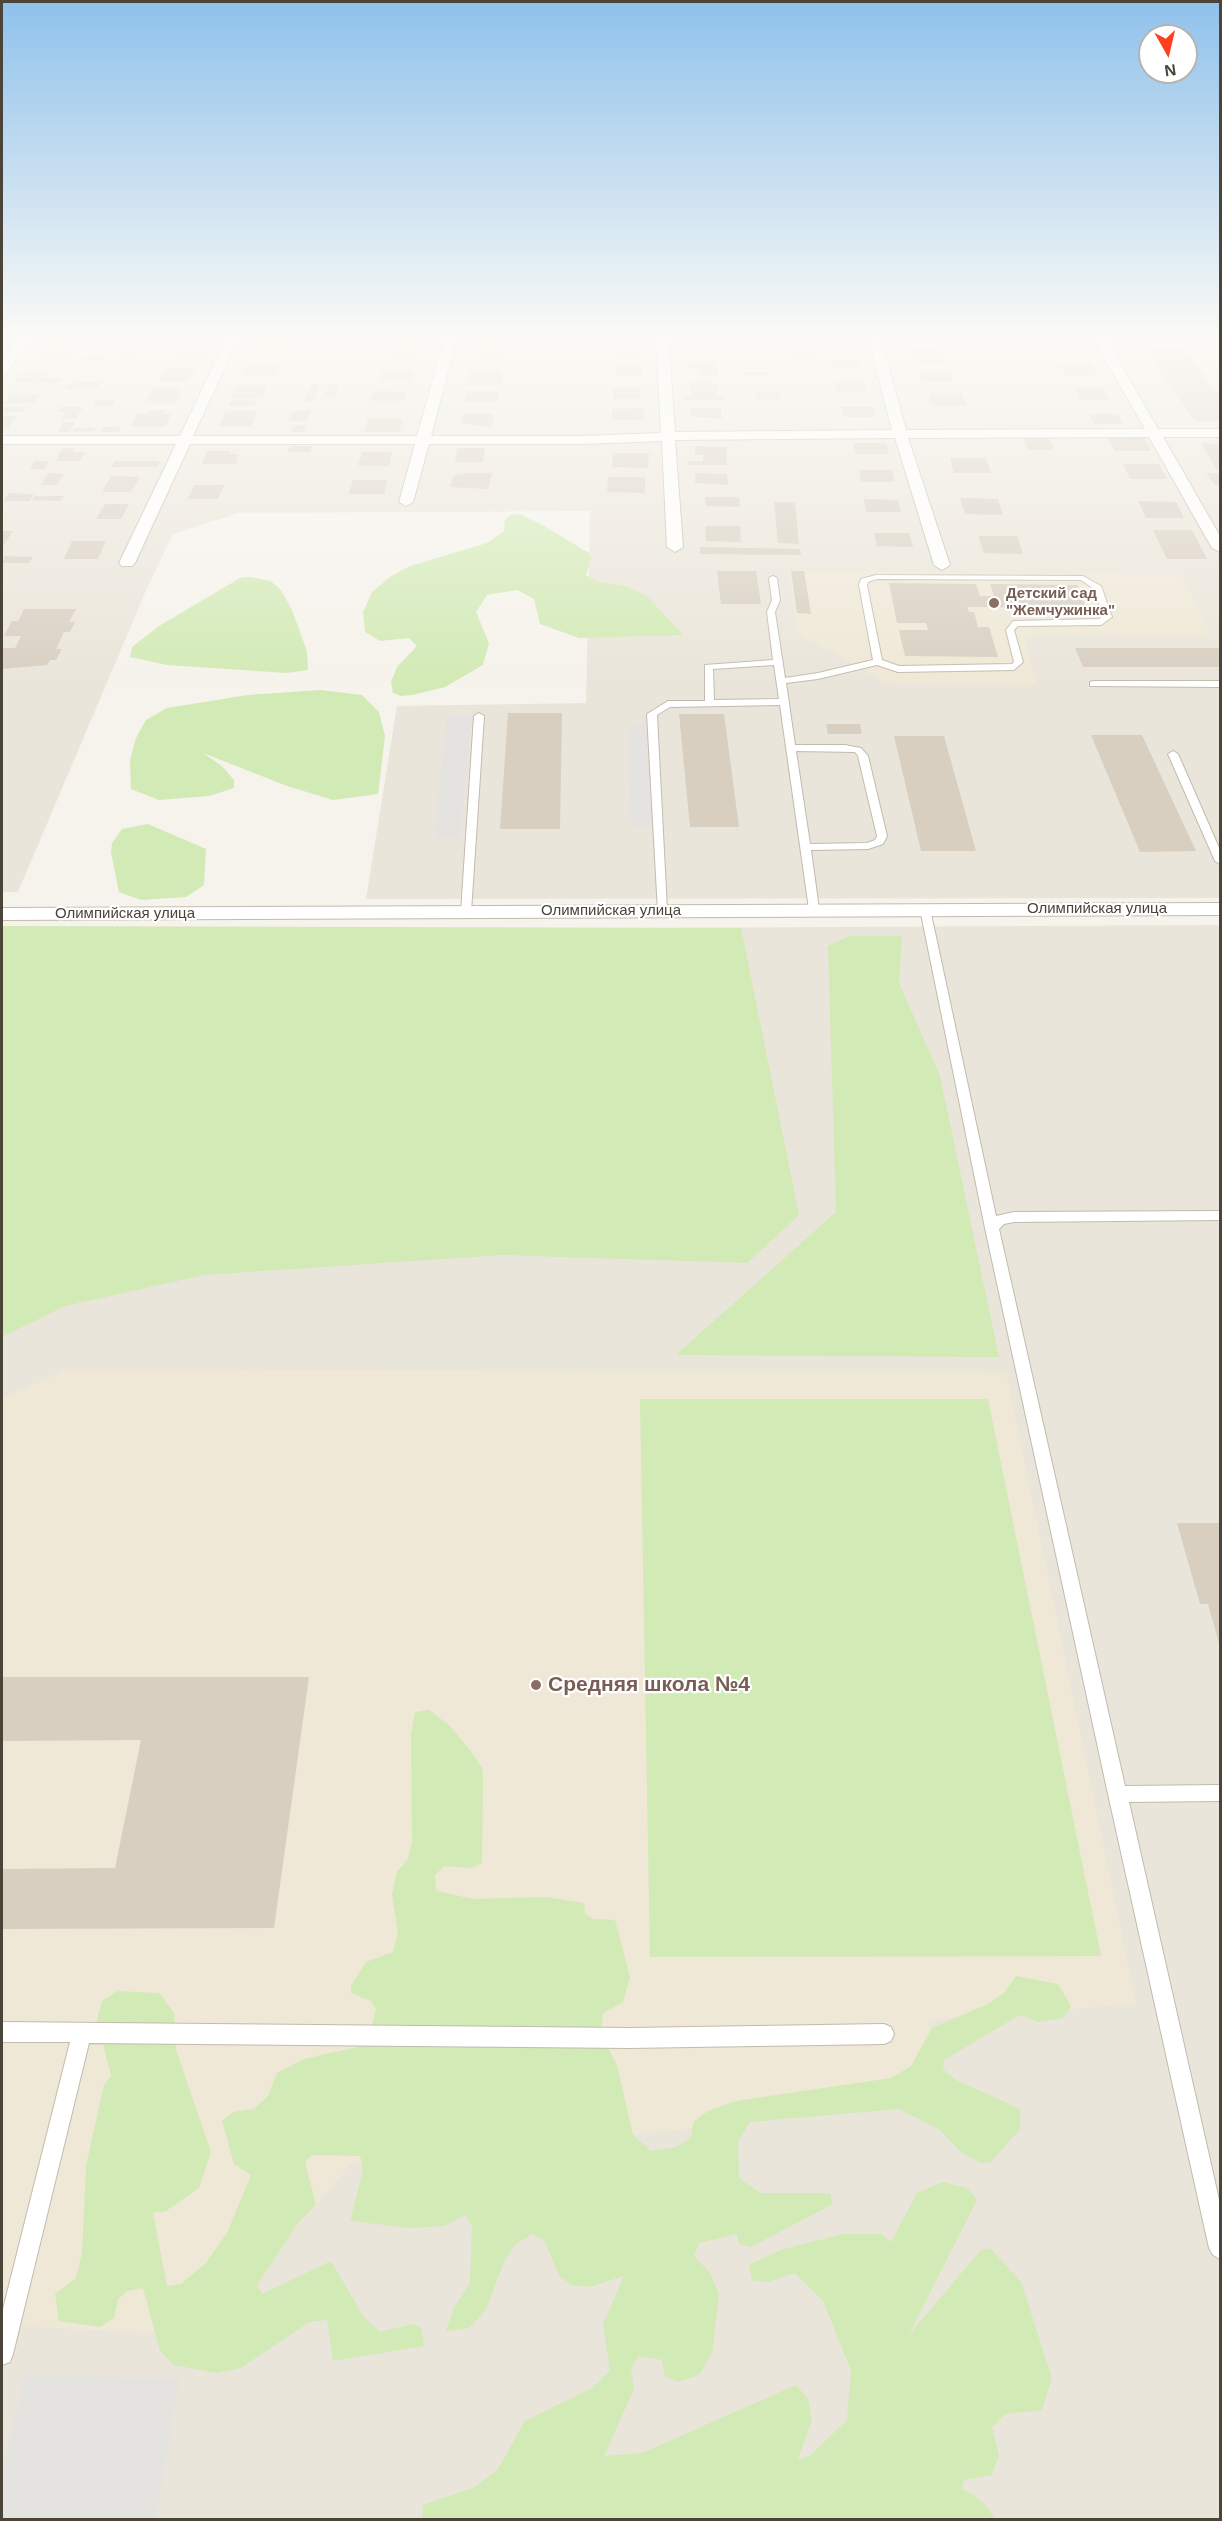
<!DOCTYPE html>
<meta charset="utf-8">
<style>
body{margin:0}
#map{position:relative;width:1222px;height:2521px;overflow:hidden;background:#f6f3ec;font-family:Helvetica,sans-serif}
canvas{display:block}
.frame{position:absolute;inset:0;border:3px solid #4b4439;pointer-events:none}
.north{position:absolute;left:1138px;top:24px;width:60px;height:60px;box-sizing:border-box;background:#fff;border:2px solid #b7b4b0;border-radius:50%;rotate:172deg;font-size:16px;font-weight:700;line-height:24px;text-align:center;color:#4b4439}
.north::after{content:'';display:block;margin:auto;width:21px;height:27px;background:#fc3f1d;clip-path:polygon(50% 0,100% 100%,50% 72%,0 100%)}
</style>
<div id="map">
<canvas width="1222" height="2521"></canvas>
<div class="frame"></div>
<div class="north">N</div>
</div>
<script>
const ctx = document.querySelector('canvas').getContext('2d');
ctx.lineJoin = 'round';
function paint(path, color) { ctx.fillStyle = color; ctx.fill(path, 'evenodd'); }
const shape = rows => new Path2D(rows.map(r => 'M' + r).join(''));
function strokePath(path, color, width, dash) { ctx.strokeStyle = color; ctx.lineWidth = width; ctx.lineCap = dash ? 'butt' : 'round'; ctx.setLineDash(dash || []); ctx.stroke(path); }
function write(font, color, halo, rows, align = 'center') {
  ctx.font = font + ' Helvetica,sans-serif'; ctx.lineWidth = 4.5; ctx.setLineDash([]); ctx.textBaseline = 'middle'; ctx.strokeStyle = halo; ctx.fillStyle = color; for (const [text, x, y, turn = 0] of rows) {
    ctx.save(); ctx.translate(x, y); ctx.rotate((+turn || 0) * Math.PI / 180); ctx.textAlign = isNaN(turn) ? turn : align; if (halo) ctx.strokeText(text, 0, 0); ctx.fillText(text, 0, 0); ctx.restore();
  }
}
paint(shape([
 [2,333,1220,333,1220,898,366,899,397,706,586,703,590,511,239,513,173,534,148,586,18,892,2,892],
 [1220,925,1220,2519,2,2520,2,1063,56,931]
]), '#eae5da');
paint(shape([
 [789,570,1181,575,1211,636,1044,634,1024,639,1038,685,889,684,796,632],
 [66,1369,1006,1372,1136,2004,929,2020,934,2103,351,2164,205,2336,2,2325,2,1399]
]), '#efe8d6');
paint(shape([
 [519,514,541,524,589,553,591,558,586,575,598,582,627,586,648,597,683,635,579,638,540,624,534,599,517,590,487,595,476,612,489,643,483,665,445,687,412,695,401,696,393,693,391,682,397,667,417,646,409,638,380,641,365,632,363,612,372,592,391,576,410,566,487,543,504,531,505,520,510,515],
 [250,577,271,581,281,590,292,610,307,651,308,670,286,673,167,665,130,657,132,647,159,626,240,578],
 [320,690,362,695,379,712,385,736,378,794,333,800,287,786,203,753,222,766,234,780,234,788,209,796,159,800,131,789,130,760,136,738,146,720,167,708,248,695],
 [148,824,206,849,204,885,186,897,141,900,119,892,111,852,112,843,122,829],
 [2,926,741,928,799,1215,747,1263,502,1255,204,1275,65,1306,2,1337],
 [849,936,902,936,899,983,940,1076,999,1357,676,1355,836,1212,828,946],
 [640,1399,988,1399,1101,1956,650,1957],
 [429,1710,449,1725,470,1750,482,1768,483,1778,482,1863,471,1868,444,1866,435,1875,436,1891,473,1899,546,1897,584,1903,585,1914,594,1919,615,1920,630,1977,623,2002,603,2013,601,2034,617,2065,633,2135,651,2151,676,2147,691,2138,693,2122,708,2111,736,2101,891,2078,911,2066,932,2028,988,2004,1005,1992,1016,1976,1058,1984,1071,2006,1063,2018,1038,2022,1020,2015,944,2060,943,2069,956,2080,1020,2109,1020,2129,991,2162,981,2163,963,2154,940,2130,899,2109,750,2122,738,2141,739,2178,761,2193,830,2193,833,2204,751,2247,739,2244,737,2234,699,2243,694,2256,711,2274,719,2295,712,2354,699,2375,677,2382,665,2376,662,2360,639,2356,631,2368,634,2389,604,2456,642,2453,796,2385,808,2399,812,2419,798,2460,811,2455,847,2420,851,2370,823,2301,795,2273,768,2282,752,2280,749,2265,780,2250,843,2234,881,2234,891,2242,917,2193,942,2182,967,2188,977,2200,908,2336,981,2250,990,2248,1021,2282,1052,2378,1042,2410,1006,2414,992,2427,999,2455,992,2475,964,2480,962,2488,984,2503,995,2519,422,2519,423,2505,475,2487,498,2469,525,2421,592,2388,610,2371,603,2324,624,2276,590,2287,571,2285,559,2275,544,2240,532,2234,516,2244,504,2261,486,2310,469,2328,446,2331,454,2307,470,2284,472,2226,465,2215,444,2226,411,2228,350,2221,363,2170,360,2156,312,2155,305,2162,316,2205,299,2222,257,2285,262,2294,331,2261,364,2317,380,2332,412,2324,421,2327,424,2346,333,2361,327,2320,309,2322,241,2368,217,2373,174,2365,160,2351,143,2288,127,2291,118,2299,114,2318,100,2327,59,2321,55,2294,76,2278,82,2253,86,2166,104,2085,111,2076,97,2020,102,2001,118,1991,159,1993,174,2013,176,2050,211,2152,199,2188,166,2211,153,2213,167,2286,181,2284,206,2263,227,2233,251,2175,234,2164,222,2121,233,2112,254,2109,268,2096,277,2073,304,2059,367,2045,376,2009,371,2001,351,1993,351,1986,366,1962,393,1952,398,1932,392,1895,397,1871,407,1861,412,1841,411,1735,415,1712]
]), '#d2eab5');
paint(shape([
 [447,716,472,716,460,838,434,838],
 [628,725,646,725,652,826,631,826],
 [24,2375,179,2379,156,2519,2,2519,2,2477]
]), '#e5e3e0');
paint(shape([
 [144,333,164,333,162,337,142,337],
 [182,333,211,333,209,337,180,337],
 [261,333,293,333,291,337,259,338],
 [396,333,421,333,421,336,395,336],
 [524,333,553,333,552,337,523,337],
 [907,334,952,334,954,340,908,340],
 [76,336,117,336,116,339,74,339],
 [1052,337,1076,337,1081,348,1057,347],
 [825,339,854,339,856,348,827,348],
 [394,340,420,340,419,345,393,345],
 [685,340,714,340,714,354,691,354,691,350,697,350,697,347,685,347],
 [135,341,164,341,162,344,134,344],
 [42,343,77,343,68,354,33,354],
 [257,343,289,343,284,354,252,354],
 [477,343,502,343,500,357,474,356],
 [124,345,155,345,159,347,157,351,151,353,137,353,132,361,115,361],
 [615,345,641,345,641,355,615,355],
 [181,346,209,346,206,352,211,352,208,358,175,357],
 [911,347,942,347,948,364,915,364],
 [1143,347,1183,347,1220,397,1220,421,1195,421],
 [392,349,418,349,416,359,390,359],
 [788,354,814,354,815,359,789,359],
 [43,357,72,357,69,361,39,361],
 [83,357,108,357,105,362,80,362],
 [830,360,860,360,862,370,832,369],
 [687,361,717,361,719,376,702,376,699,368,688,368],
 [248,363,281,364,275,376,242,375],
 [1059,364,1092,364,1098,376,1065,376],
 [641,366,642,377,615,377,615,367],
 [166,367,196,367,189,382,159,382],
 [25,370,50,370,44,378,62,378,58,383,15,382],
 [383,370,413,370,410,381,379,381],
 [470,370,503,370,500,385,467,385],
 [743,372,772,372,772,375,744,375],
 [919,372,950,372,953,382,921,382],
 [101,382,97,389,64,389,68,383],
 [690,383,717,383,718,395,724,395,725,400,683,400,683,395,691,395],
 [834,383,865,383,867,392,837,392],
 [311,384,320,384,313,402,304,402],
 [329,384,339,384,335,397,324,397],
 [238,385,268,385,262,399,231,399],
 [1074,387,1103,387,1109,400,1080,400],
 [153,388,183,389,175,403,145,403],
 [613,388,640,388,640,399,613,399],
 [373,391,407,392,404,401,370,401],
 [467,391,500,392,498,402,464,402],
 [779,392,782,399,757,400,755,393],
 [11,393,42,393,35,403,4,403],
 [928,393,962,393,966,406,932,406],
 [96,400,115,400,112,406,93,407],
 [231,400,257,400,254,406,228,406],
 [2,407,26,407,23,412,2,412],
 [60,407,83,407,76,419,61,419,65,412,57,412],
 [841,407,873,407,875,417,844,417],
 [643,408,645,420,612,420,612,409],
 [690,408,721,408,722,419,690,416],
 [149,410,165,410,164,414,172,414,165,427,130,426,137,413,147,414],
 [311,410,308,421,288,421,292,411],
 [225,411,257,411,251,426,219,426],
 [463,414,494,414,492,427,461,423],
 [1089,414,1118,414,1122,424,1093,424],
 [2,416,17,416,8,428,2,428],
 [368,418,403,419,399,432,364,432],
 [63,422,75,422,70,432,58,432],
 [294,425,307,425,304,432,291,432],
 [103,427,121,427,118,432,100,432],
 [75,428,96,428,94,431,73,432],
 [1023,437,1049,437,1054,450,1028,450],
 [1108,437,1144,437,1151,451,1115,451],
 [853,443,886,443,889,454,856,454],
 [1201,443,1220,444,1220,469,1216,469],
 [290,446,312,446,310,452,288,452],
 [695,446,726,447,727,465,688,465,688,461,703,461,703,455,695,455],
 [74,448,72,452,85,452,80,461,56,461,62,449],
 [457,448,485,448,483,462,455,462],
 [207,451,231,451,230,454,239,454,236,464,202,464],
 [362,452,392,452,389,466,358,466],
 [613,453,649,453,648,468,612,467],
 [950,458,986,458,991,473,954,473],
 [34,461,49,461,45,469,30,469],
 [115,461,160,461,157,467,112,467],
 [1123,464,1159,464,1167,479,1130,479],
 [859,470,892,470,895,482,861,482],
 [48,473,64,474,57,485,41,485],
 [469,473,492,473,488,489,450,487,454,475],
 [695,473,727,474,728,485,695,483],
 [1206,473,1220,473,1220,485,1215,485],
 [111,476,140,477,131,492,102,492],
 [608,477,645,477,645,493,607,492],
 [353,480,387,480,384,494,349,494],
 [194,485,224,485,218,499,188,499],
 [9,493,34,494,29,501,3,501],
 [35,496,64,496,61,501,32,500],
 [705,497,739,497,740,507,706,506],
 [960,498,998,499,1003,515,965,514],
 [864,499,898,500,901,512,866,512],
 [1138,501,1176,502,1184,518,1146,518],
 [774,502,795,502,799,544,778,543],
 [105,504,129,504,121,519,96,519],
 [705,526,740,526,741,542,706,541],
 [1153,530,1192,530,1207,559,1167,559],
 [2,531,13,531,3,546,2,546],
 [874,533,909,533,913,547,877,546],
 [978,536,1017,536,1023,554,984,553],
 [72,541,106,541,98,559,64,559],
 [700,547,800,549,801,555,700,554],
 [5,556,33,557,29,563,2,563],
 [717,571,756,571,761,604,721,604],
 [791,571,804,571,811,614,797,613],
 [889,583,976,584,980,596,994,596,990,584,1077,585,1086,608,967,607,969,612,974,612,978,627,989,627,998,657,905,656,899,630,928,630,926,623,897,623],
 [24,609,76,609,69,622,75,622,70,632,64,632,56,649,62,649,56,660,50,660,47,665,2,669,2,648,15,648,21,636,4,636,12,621,18,621],
 [1075,648,1220,648,1220,667,1083,667],
 [508,713,562,713,560,829,500,829],
 [679,714,724,714,739,827,690,827],
 [826,724,860,724,862,734,828,734],
 [1091,735,1142,735,1196,851,1140,852],
 [894,736,944,736,976,851,921,851],
 [1177,1523,1220,1523,1220,1647,1208,1604,1200,1604],
 [2,1677,309,1677,274,1928,2,1929,2,1869,115,1868,141,1740,2,1741]
]), '#d8cfc1');
const service = shape([
 [1095,333,1220,333,1220,335,1097,336,1095,333],
 [876,575,1083,576,1101,586,1112,617,1101,625,1018,626,1014,630,1023,662,1014,670,898,672,877,665,818,679,786,683,795,745,845,745,861,748,868,756,887,836,883,844,868,849,811,850,819,909,814,912,809,909,780,705,670,707,657,715,667,910,666,912,658,912,647,714,668,701,705,701,705,665,773,660,767,612,772,600,769,578,773,576,777,578,780,600,775,612,785,678,818,673,873,660,859,585,861,579,876,575],
 [877,579,1081,580,1094,589,1103,616,1099,619,1013,621,1006,630,1014,662,1012,664,899,666,882,660,867,585,868,582,877,579],
 [774,665,779,699,714,700,713,669,774,665],
 [796,751,855,752,858,756,877,836,875,840,867,843,810,844,796,751],
 [1093,681,1220,681,1220,687,1090,686,1090,682,1093,681],
 [479,713,484,716,471,912,466,915,461,912,474,716,479,713],
 [1173,751,1178,754,1220,850,1220,864,1215,861,1168,754,1173,751],
 [925,906,930,909,996,1216,1014,1212,1220,1211,1220,1220,1014,1222,1004,1224,999,1229,1125,1786,1220,1785,1220,1801,1129,1802,1220,2204,1220,2259,1213,2255,1209,2248,1108,1794,985,1228,920,909,925,906],
 [2,2022,629,2028,884,2024,891,2027,894,2034,891,2041,884,2044,629,2048,89,2043,13,2354,10,2362,2,2365,2,2313,70,2042,2,2042,2,2022]
]);
const minor = shape([
 [22,333,34,333,6,373,2,374,2,362,22,333],
 [229,333,241,333,193,436,417,436,446,333,458,333,431,436,582,436,661,433,656,333,668,333,675,432,892,430,867,333,879,333,906,430,1145,429,1090,333,1102,333,1158,429,1220,429,1220,437,1163,437,1220,536,1220,552,1212,548,1149,437,908,438,950,565,942,570,934,565,895,438,675,440,683,547,675,552,667,547,662,441,582,444,429,444,413,502,406,506,399,502,415,444,190,444,135,563,132,566,122,566,119,563,176,444,2,444,2,436,180,436,229,333],
 [1220,903,1220,915,2,920,2,908,1220,903]
]);
strokePath(service, '#c2bbae', 2);
strokePath(minor, '#c2bbae', 2);
paint(service, '#fff');
paint(minor, '#fff');
const sky = ctx.createLinearGradient(0, 0, 0, 686);
sky.addColorStop(0, '#8fc1ec');
sky.addColorStop(0.49, '#fbfaf6');
sky.addColorStop(1, '#fbfaf600');
ctx.fillStyle = sky;
ctx.fillRect(0, 0, 1222, 686);
for (const [x, y, r, color] of [
 [994,603,6,"#8d6e63"],
 [536,1685,6,"#8d6e63"]
]) { const dot = new Path2D(); dot.arc(x, y, r, 0, 2 * Math.PI); ctx.fillStyle = color; ctx.fill(dot); strokePath(dot, '#fff', 2); }
write('bold 15px', '#785e54', '#fff', [
 ["Детский сад",1006,594],
 ["\"Жемчужинка\"",1006,611]
], 'left');
write('15px', '#4b4439', '#fff', [
 ["Олимпийская улица",1097,909],
 ["Олимпийская улица",611,911],
 ["Олимпийская улица",125,914]
]);
write('bold 21px', '#785e54', '#fff', [
 ["Средняя школа №4",548,1685]
], 'left');
</script>
